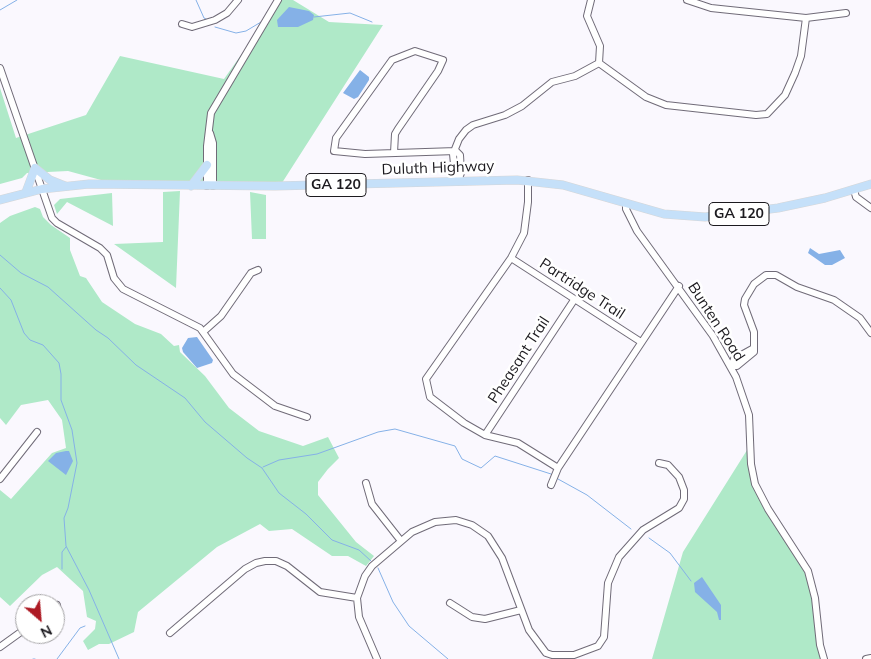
<!DOCTYPE html>
<style>
body{margin:0}
#map{position:relative;width:871px;height:659px;overflow:hidden;background:#faf8fe;font-family:Mulish,sans-serif}
canvas{display:block}
.north{position:absolute;left:15px;top:594px;width:50px;height:50px;box-sizing:border-box;background:#fff;border:1px solid #a4a3a5;border-radius:50%;rotate:153deg;font-size:14px;font-weight:700;line-height:20px;text-align:center;color:#1c1a1f}
.north::after{content:'';display:block;margin:auto;width:18px;height:22px;background:#ad1a24;clip-path:polygon(50% 0,100% 100%,50% 72%,0 100%)}
</style>
<div id="map">
<canvas width="871" height="659"></canvas>
<div class="north">N</div>
</div>
<script>
const ctx = document.querySelector('canvas').getContext('2d');
ctx.lineJoin = 'round';
function paint(path, color) { ctx.fillStyle = color; ctx.fill(path, 'evenodd'); }
const shape = rows => new Path2D(rows.map(r => 'M' + r).join(''));
function strokePath(path, color, width, dash) { ctx.strokeStyle = color; ctx.lineWidth = width; ctx.lineCap = dash ? 'butt' : 'round'; ctx.setLineDash(dash || []); ctx.stroke(path); }
function write(font, color, halo, rows, align = 'center') {
  ctx.font = font + ' Mulish,sans-serif'; ctx.lineWidth = 5; ctx.setLineDash([]); ctx.textBaseline = 'middle'; ctx.strokeStyle = halo; ctx.fillStyle = color; for (const [text, x, y, turn = 0] of rows) {
    ctx.save(); ctx.translate(x, y); ctx.rotate((+turn || 0) * Math.PI / 180); ctx.textAlign = isNaN(turn) ? turn : align; if (halo) ctx.strokeText(text, 0, 0); ctx.fillText(text, 0, 0); ctx.restore();
  }
}
paint(shape([
 [280,0,293,0,329,22,383,25,280,186,112,183,68,171,27,173,22,178,0,184,0,88,16,138,86,115,120,56,224,79],
 [180,191,176,288,114,244,163,242,163,192],
 [250,192,266,195,266,239,252,239],
 [112,193,113,226,67,202,57,214,54,205,60,199],
 [35,207,40,209,43,217,51,225,70,238,70,250,80,276,86,278,102,302,135,324,161,334,174,346,179,345,180,352,205,376,229,408,259,431,303,446,328,437,339,458,328,469,318,482,318,495,356,542,374,556,366,566,348,556,332,556,292,529,269,531,260,524,217,547,138,612,134,632,109,644,99,644,88,650,83,641,95,629,96,621,87,617,83,591,57,567,42,575,10,606,0,597,0,490,11,499,52,453,66,448,62,420,48,400,21,405,6,425,0,418,0,223,10,216],
 [749,447,752,484,799,552,811,588,815,619,827,659,652,659,683,552]
]), '#afe9c8');
paint(shape([
 [289,7,309,11,314,15,313,20,298,27,278,27,277,20],
 [360,70,369,77,369,80,358,97,354,99,343,93],
 [810,248,819,254,840,250,845,258,832,265,825,265,808,253],
 [197,337,213,360,212,363,197,368,183,352,182,348,188,338],
 [66,451,69,451,73,461,66,475,48,461,56,453],
 [702,577,721,605,721,620,719,620,717,612,695,592,694,583]
]), '#85b1e7');
strokePath(shape([
 [196,0,204,18,208,20],
 [0,10,17,0],
 [314,17,350,13,372,22],
 [215,27,236,33,246,31,261,22],
 [0,255,21,273,48,287,96,330,108,338,136,365,185,398,205,422,247,458,262,468,279,493,306,514,332,540,359,550,371,561],
 [0,288,11,300,24,333,30,340,43,345,59,363,61,374,61,400,72,430,77,463,68,508,64,518,66,546,89,590,119,659],
 [263,467,279,460,317,454,378,432,395,429,455,446,462,459,481,468,495,456,551,474],
 [558,479,587,495,631,529],
 [649,538,670,553,691,581],
 [378,568,393,602,409,626,448,659],
 [62,569,62,552,66,547],
 [33,659,35,659],
 [57,659,80,628,85,626]
]), '#85b1e7', 1);
const minor = shape([
 [591,0,587,16,600,46,599,63],
 [687,0,711,8,806,18,846,13],
 [182,24,192,27,215,20,227,13,238,0],
 [599,63,646,97,666,105,756,115,767,114,785,95,795,73,801,56,806,18],
 [0,68,52,218,57,223,100,248,107,255,114,278,123,289,200,328,233,374,275,406,307,417],
 [210,133,213,143,213,186],
 [456,151,460,155,461,173,458,181],
 [394,153,395,134,398,129,438,71,443,60,415,51,392,60,336,138,334,151,365,154,456,151],
 [528,180,528,202,524,233,511,258,426,379,430,397,464,423,485,435,518,443,558,468],
 [458,181,455,174,453,154,459,139,466,130,473,125,505,115,522,106,552,82,575,76,599,63],
 [207,186,207,146,211,113,278,0],
 [854,190,856,197,871,208],
 [626,204,626,209,637,231,713,336,736,377,749,415,751,464,755,484,768,509,808,571,815,598,820,645,824,659],
 [511,258,641,342],
 [203,332,221,316,251,273,258,270],
 [732,364,734,359,752,349],
 [730,365,737,366,754,352,754,332,744,305,745,299,754,284,766,275,776,275,797,287,834,300,860,318,871,333],
 [485,435,574,300],
 [0,479,37,432],
 [366,483,372,504,401,541],
 [551,485,558,468,679,286],
 [450,603,472,617,485,619,521,610],
 [55,606,57,605],
 [170,633,245,569,256,563,265,561,276,561,287,566,320,592,357,598],
 [0,647,25,629],
 [377,659,359,617,357,598,365,576,372,566,412,532,435,522,456,520,472,525,488,536,502,558,529,630,546,653,552,655,574,655,598,646,604,637,608,583,619,557,643,530,679,508,684,499,684,490,679,477,668,465,659,463],
 [866,659,871,658]
]);
const major = shape([
 [191,186,207,165],
 [26,192,35,168,50,180,65,186],
 [0,200,42,189,89,184,275,186,517,180,563,185,664,214,705,217,778,208,825,198,871,184]
]);
strokePath(minor, '#706b78', 8);
strokePath(major, '#d6d6d7', 9);
strokePath(minor, '#fff', 6);
strokePath(major, '#c5e0f9', 8);
for (const [x, y, w] of [
 [336,185,60],
 [739,214,60]
]) { const box = new Path2D(); box.roundRect(x - w / 2, y - 11.5, w, 23, 4); ctx.fillStyle = '#fff'; ctx.fill(box); strokePath(box, '#1c1a1f', 1); }
write('bold 14px', '#1c1a1f', null, [
 ["GA 120",336,185],
 ["GA 120",739,214]
]);
write('15px', '#1c1a1f', '#fff', [
 ["Duluth Highway",438,168,-2],
 ["Partridge Trail",582,289,33],
 ["Bunten Road",716,322,57],
 ["Pheasant Trail",519,360,-57]
]);
</script>
